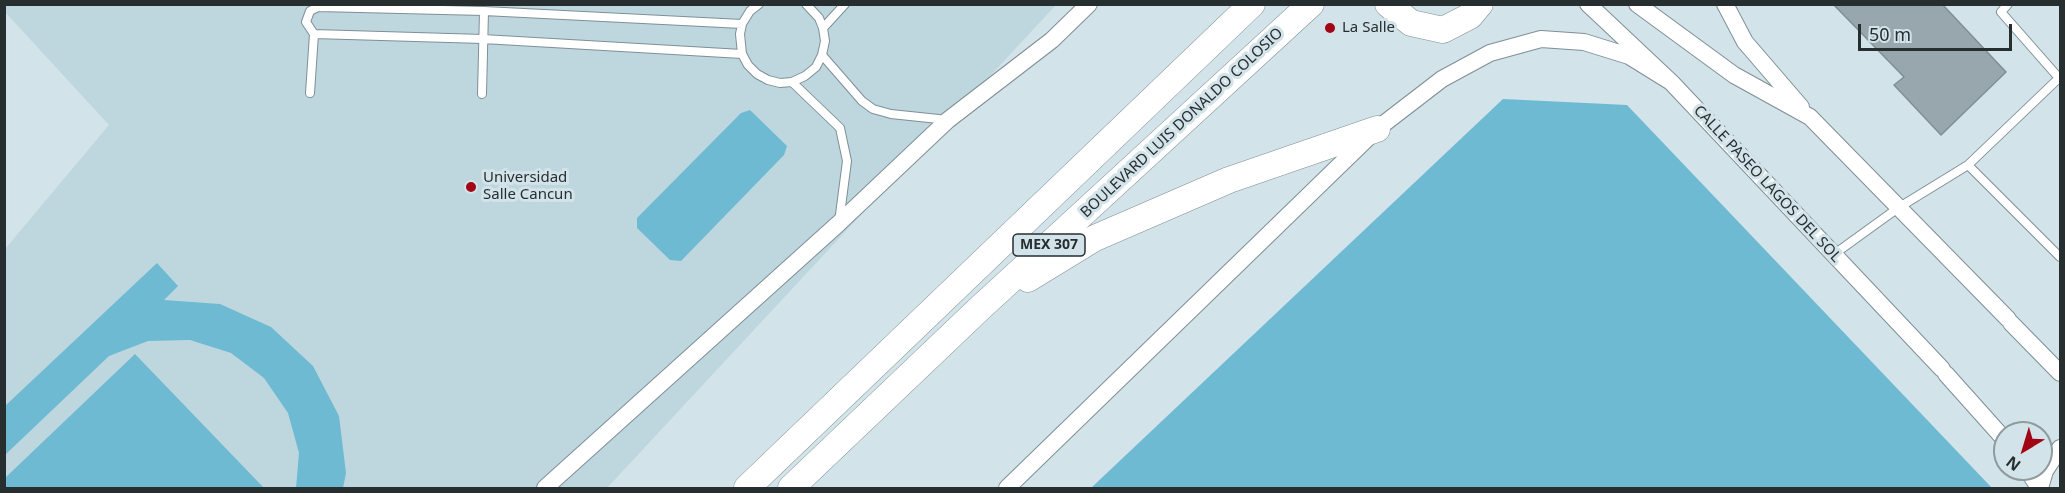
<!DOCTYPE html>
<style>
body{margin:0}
#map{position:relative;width:2065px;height:493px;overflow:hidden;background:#d2e3e9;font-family:"Noto Sans",sans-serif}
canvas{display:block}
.frame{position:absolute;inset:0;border:6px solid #272e30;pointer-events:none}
.north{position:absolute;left:1993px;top:421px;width:60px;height:60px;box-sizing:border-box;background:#d2e3e9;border:2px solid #8e9b9f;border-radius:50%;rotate:218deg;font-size:16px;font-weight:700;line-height:24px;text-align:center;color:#272e30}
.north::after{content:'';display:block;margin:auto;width:21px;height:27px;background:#a20616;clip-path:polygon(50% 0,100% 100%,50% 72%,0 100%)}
.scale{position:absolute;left:1858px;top:24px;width:154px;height:27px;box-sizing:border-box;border:3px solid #272e30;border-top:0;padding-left:8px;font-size:18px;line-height:21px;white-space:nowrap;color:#272e30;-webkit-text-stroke:4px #d2e3e9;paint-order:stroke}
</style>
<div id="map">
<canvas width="2065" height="493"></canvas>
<div class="frame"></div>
<div class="north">N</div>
<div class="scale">50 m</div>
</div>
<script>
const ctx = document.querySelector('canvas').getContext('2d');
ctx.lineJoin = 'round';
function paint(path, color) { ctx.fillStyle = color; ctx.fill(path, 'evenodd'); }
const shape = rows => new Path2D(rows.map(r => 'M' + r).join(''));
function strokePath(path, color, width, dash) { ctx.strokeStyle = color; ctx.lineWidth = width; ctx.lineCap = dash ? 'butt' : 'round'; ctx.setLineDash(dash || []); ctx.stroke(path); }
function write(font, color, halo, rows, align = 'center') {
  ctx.font = font + ' "Noto Sans",sans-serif'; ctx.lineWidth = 6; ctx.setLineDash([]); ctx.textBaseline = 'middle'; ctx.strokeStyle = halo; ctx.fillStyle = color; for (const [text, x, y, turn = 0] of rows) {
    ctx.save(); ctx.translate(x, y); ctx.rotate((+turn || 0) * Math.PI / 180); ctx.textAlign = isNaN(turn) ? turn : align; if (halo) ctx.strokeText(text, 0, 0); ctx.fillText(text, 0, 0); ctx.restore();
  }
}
paint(shape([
 [5,4,1056,5,607,488,5,488,5,249,109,125,5,12]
]), '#bed7df');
paint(shape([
 [1503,99,1627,105,1992,488,1091,488],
 [750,110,787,146,784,155,681,261,670,260,637,228,637,218,741,113],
 [157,263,178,286,164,300,220,304,271,327,313,366,339,416,346,473,343,488,296,488,299,453,288,413,264,378,231,353,190,340,148,341,109,356,5,455,5,406],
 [135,354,264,488,5,488,5,478]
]), '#6ebad2');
const building = shape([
 [1833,4,1942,4,2006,72,1941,135,1894,85,1904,77,1833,4]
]);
paint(building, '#97a7ad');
strokePath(building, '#7f8f94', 1.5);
const service = shape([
 [759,4,750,11,742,24,740,34,742,54,748,65,757,74,768,80,780,83,792,82,805,76,816,67,822,55,825,41,823,28,819,18,806,4],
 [823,28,845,4],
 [742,54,483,39,314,34,306,22,310,11,318,7,484,11,742,24],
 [822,55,862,101,873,109,891,114,948,120],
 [792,82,840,128,847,161,839,222],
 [310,93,314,34],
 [482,94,484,11],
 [1968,165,2060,257],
 [1833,255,1898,208,1968,165,2059,78,2001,12,2008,4]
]);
const minor = shape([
 [1588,4,1671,82,1942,369],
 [1637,4,1734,75,1810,117,2008,319],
 [1725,4,1745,42,1801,107],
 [2011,323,2060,373],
 [1946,374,2005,440],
 [2027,469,2039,488],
 [545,488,838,224,948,120,1052,40,1089,4],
 [1007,488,1377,129,1442,79,1490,53,1541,39,1584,42,1629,56,1671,82],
 [2040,488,2045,471,2060,448]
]);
const primary = shape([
 [1388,4,1411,23,1443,30,1470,16,1480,4],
 [1028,279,1095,238,1229,180,1377,129],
 [747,488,1252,4],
 [791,488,979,309,1311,4]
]);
strokePath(service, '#7f8f95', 10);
strokePath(minor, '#7f8f95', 18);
strokePath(primary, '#7f8f95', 27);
strokePath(service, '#fff', 8);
strokePath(minor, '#fff', 16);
strokePath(primary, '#fff', 26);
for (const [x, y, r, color] of [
 [1330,28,6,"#a20616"],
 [471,187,6,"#a20616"]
]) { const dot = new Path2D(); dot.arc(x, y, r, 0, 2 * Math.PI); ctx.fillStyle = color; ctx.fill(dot); strokePath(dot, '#d2e3e9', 2); }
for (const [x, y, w] of [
 [1049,245,72]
]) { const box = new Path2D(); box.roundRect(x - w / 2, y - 11, w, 22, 4.5); ctx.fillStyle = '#d2e3e9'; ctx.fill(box); strokePath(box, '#272e30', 1.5); }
write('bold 14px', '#272e30', null, [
 ["MEX 307",1049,245]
]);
write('15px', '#272e30', '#d2e3e9', [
 ["La Salle",1342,28],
 ["Universidad",483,178],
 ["Salle Cancun",483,195]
], 'left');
write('15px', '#272e30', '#d2e3e9', [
 ["BOULEVARD LUIS DONALDO COLOSIO",1182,123,-43],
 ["CALLE PASEO LAGOS DEL SOL",1767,184,47]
]);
</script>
